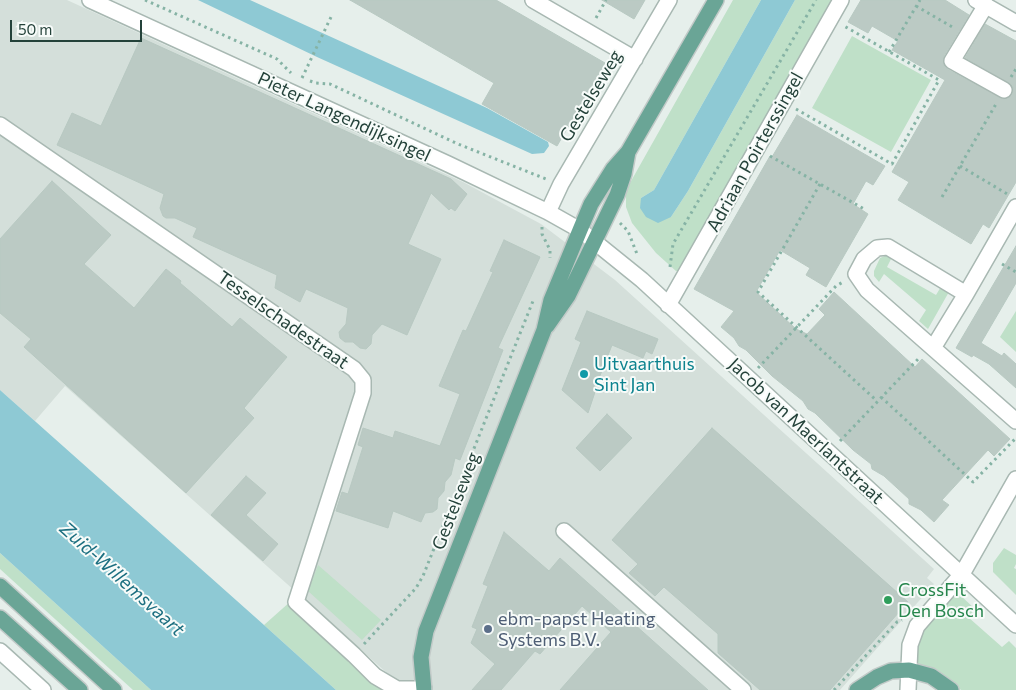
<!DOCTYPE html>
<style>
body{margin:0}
#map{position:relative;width:1016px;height:690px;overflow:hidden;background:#e6efeb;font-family:Commissioner,sans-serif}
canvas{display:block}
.scale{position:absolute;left:10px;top:20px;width:132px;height:22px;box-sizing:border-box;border:2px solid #24423a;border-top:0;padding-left:6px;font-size:15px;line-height:18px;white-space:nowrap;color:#24423a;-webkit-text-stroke:4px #f7fbf9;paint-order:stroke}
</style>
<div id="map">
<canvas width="1016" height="690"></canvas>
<div class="scale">50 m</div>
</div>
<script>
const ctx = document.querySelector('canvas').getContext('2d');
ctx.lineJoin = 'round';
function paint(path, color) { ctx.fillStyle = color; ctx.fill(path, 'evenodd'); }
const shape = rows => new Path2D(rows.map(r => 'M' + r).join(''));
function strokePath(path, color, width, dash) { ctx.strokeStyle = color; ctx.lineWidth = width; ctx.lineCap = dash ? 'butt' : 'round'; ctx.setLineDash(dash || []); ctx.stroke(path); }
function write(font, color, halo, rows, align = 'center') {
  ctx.font = font + ' Commissioner,sans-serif'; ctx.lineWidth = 4; ctx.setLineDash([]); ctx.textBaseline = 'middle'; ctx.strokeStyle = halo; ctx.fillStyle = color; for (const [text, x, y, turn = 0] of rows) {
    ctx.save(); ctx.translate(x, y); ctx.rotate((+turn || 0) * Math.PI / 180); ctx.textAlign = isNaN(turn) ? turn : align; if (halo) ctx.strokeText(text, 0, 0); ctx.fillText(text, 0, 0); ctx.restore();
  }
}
paint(shape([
 [0,0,67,0,463,182,541,224,615,280,934,569,927,578,934,584,840,690,406,690,65,386,35,421,0,390]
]), '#d4dfda');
paint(shape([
 [733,0,761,0,654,190,641,198,671,217,688,191,795,0,835,0,704,228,678,271,676,271,656,253,632,223,626,207,626,190],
 [852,36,931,80,891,152,812,108],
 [887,255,892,257,887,267,936,295,942,285,950,290,928,329,919,321,926,310,884,274,879,282,874,276,874,271,880,258],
 [1016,311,1016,352,1000,337],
 [1004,548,1016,555,1016,564,1014,568,1016,569,1016,595,993,572,993,563],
 [0,553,151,690,133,690,0,569],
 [318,565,381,620,362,640,308,591],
 [959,594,975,609,968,617,1002,647,1009,641,1016,648,1016,690,961,690,950,679,930,668,916,664,916,643,926,625,953,597],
 [291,601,389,690,336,690,264,625]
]), '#bfe0c8');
paint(shape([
 [198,0,250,0,487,108,548,142,549,146,544,153,532,154,317,57],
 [761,0,795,0,688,191,671,217,658,223,646,217,640,208,641,198,654,190],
 [0,390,264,625,336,690,151,690,0,553]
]), '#8ec9d4');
const building = shape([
 [350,0,496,0,605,63,557,146,482,104,494,83,350,0],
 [602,0,645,0,634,19,602,0],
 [861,0,945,0,969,15,944,56,944,65,947,69,1004,99,1012,95,1013,89,1012,85,965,58,985,24,1016,41,1016,182,989,228,983,224,971,244,898,200,909,182,892,172,945,80,892,50,898,41,872,26,868,33,848,22,861,0],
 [141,38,451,179,467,194,455,211,451,208,449,210,431,193,408,244,441,259,407,335,382,324,372,335,371,344,366,349,360,348,353,342,345,342,340,338,339,332,346,324,348,308,306,289,300,302,275,288,277,275,193,237,197,228,175,218,166,218,163,216,160,208,164,194,57,145,72,113,101,126,141,38],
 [797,115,885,166,873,185,866,181,853,204,868,214,826,287,806,275,810,268,780,250,756,292,796,329,807,334,825,315,819,309,834,292,915,367,922,359,1010,439,994,456,988,450,942,500,949,505,934,522,921,510,909,504,909,499,884,476,872,469,871,464,853,450,815,413,808,409,803,401,772,376,746,350,739,346,734,338,721,327,734,311,694,289,770,156,772,157,797,115],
 [52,181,111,235,84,264,134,308,166,269,181,281,180,283,232,327,240,318,287,357,244,408,254,418,186,493,24,347,31,339,0,313,0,239,52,181],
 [504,240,540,257,498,348,503,350,460,460,455,458,451,475,445,482,444,491,438,498,437,509,433,512,425,513,421,522,393,511,388,528,336,511,342,492,348,494,363,447,358,445,363,428,393,438,395,431,440,446,460,394,439,386,463,330,466,331,493,272,490,271,504,240],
 [1016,246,1016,283,981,343,1002,356,1004,353,1016,364,1016,388,989,364,973,355,972,357,956,348,1016,246],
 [587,311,658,339,652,354,646,351,643,358,612,345,594,391,595,392,588,413,562,390,581,342,575,339,587,311],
 [607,414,632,438,600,471,576,448,607,414],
 [712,428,908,602,830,690,760,690,718,653,718,634,664,587,655,596,629,573,638,564,612,540,712,428],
 [246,476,266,493,246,515,278,544,263,561,211,515,246,476],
 [504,532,549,571,560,558,708,690,560,690,611,632,582,606,540,654,535,651,501,690,472,690,495,664,471,643,477,629,472,627,488,586,483,584,504,532]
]);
paint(building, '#bbcac4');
strokePath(building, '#b8c9c2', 1);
const minor = shape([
 [90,0,448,164,548,212,580,230,642,280,1016,625],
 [533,0,635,59],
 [976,0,1016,23],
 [986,5,952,61,1004,90],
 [0,125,354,369,363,380,363,393,296,602,354,655,375,676,397,689,424,689],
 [548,212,561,184,669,0],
 [966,294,888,247,877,248,864,259,856,274,867,290,1016,421],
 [668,305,841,0],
 [933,348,966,294,1016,207],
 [564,531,743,690],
 [0,651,43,690],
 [908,690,910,645,917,626,962,574,1016,479]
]);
const major = shape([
 [547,326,568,296,617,195,624,174,628,152],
 [0,586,114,690],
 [0,618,80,690],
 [424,690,421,657,426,631,544,330,551,300,580,230,591,204,613,169,628,152,716,0],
 [857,690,877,677,891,671,909,670,931,676,951,690]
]);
strokePath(minor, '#a8b8b2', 18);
strokePath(major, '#c2cac8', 18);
strokePath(shape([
 [145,0,277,59,291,73],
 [916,6,954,28],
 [596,18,606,0],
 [889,52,920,0],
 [1011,77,1016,69],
 [302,78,331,17],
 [310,81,316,83,330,84,458,144,546,179],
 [796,109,892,164,939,80,844,26],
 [770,156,866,210],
 [960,166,1009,195],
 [820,184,758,292,877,401],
 [942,197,996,104],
 [620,223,628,231,637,254],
 [542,227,542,234,550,250,550,258],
 [1002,264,1016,272],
 [670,267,673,244,816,0],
 [758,368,836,286,843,282],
 [881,397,973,482,1016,438],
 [840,441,920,357],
 [364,644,416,588,423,576,533,301],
 [834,690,897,622,902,620]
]), '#86b3a5', 3, [2.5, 4]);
strokePath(minor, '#fff', 15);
strokePath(major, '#6aa596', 15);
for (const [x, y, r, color] of [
 [584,374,5,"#0f9aa8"],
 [888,600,5,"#2e9e5b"],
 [488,629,5,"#5c6f8a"]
]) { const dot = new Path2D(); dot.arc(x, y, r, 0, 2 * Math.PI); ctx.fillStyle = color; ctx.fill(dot); strokePath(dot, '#f7fbf9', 2); }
write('18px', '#24423a', '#f7fbf9', [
 ["Gestelseweg",591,96,-59],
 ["Pieter Langendijksingel",344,117,25],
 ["Adriaan Poirterssingel",755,152,-61],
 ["Tesselschadestraat",283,320,35],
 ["Jacob van Maerlantstraat",806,431,43],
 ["Gestelseweg",456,501,-69]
]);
write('18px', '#0d838f', '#f7fbf9', [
 ["Uitvaarthuis",594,364],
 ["Sint Jan",594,385]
], 'left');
write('18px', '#27864d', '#f7fbf9', [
 ["CrossFit",898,590],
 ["Den Bosch",898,611]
], 'left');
write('18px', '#4e5e75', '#f7fbf9', [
 ["ebm-papst Heating",498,619],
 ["Systems B.V.",498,640]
], 'left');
write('italic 19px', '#1c6f80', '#f7fbf9', [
 ["Zuid-Willemsvaart",122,579,42]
]);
</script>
